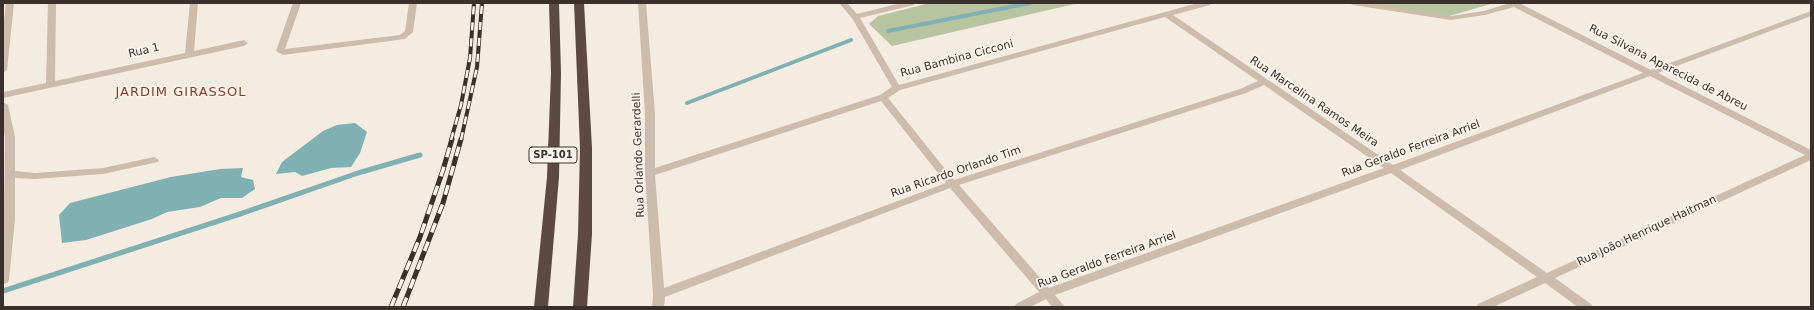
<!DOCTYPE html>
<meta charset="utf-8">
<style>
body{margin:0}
#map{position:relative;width:1814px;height:310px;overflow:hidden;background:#f4ebe1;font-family:"DejaVu Sans",sans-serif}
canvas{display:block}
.frame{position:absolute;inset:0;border:4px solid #3b302b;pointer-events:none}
</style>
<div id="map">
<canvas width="1814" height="310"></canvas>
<div class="frame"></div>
</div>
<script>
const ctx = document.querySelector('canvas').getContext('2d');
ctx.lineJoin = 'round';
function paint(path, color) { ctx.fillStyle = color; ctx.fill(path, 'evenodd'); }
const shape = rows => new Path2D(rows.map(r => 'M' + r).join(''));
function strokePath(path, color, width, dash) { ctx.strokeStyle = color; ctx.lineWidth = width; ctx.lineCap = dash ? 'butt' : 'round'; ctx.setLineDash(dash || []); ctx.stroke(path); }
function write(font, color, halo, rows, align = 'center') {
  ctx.font = font + ' "DejaVu Sans",sans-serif'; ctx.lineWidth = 3.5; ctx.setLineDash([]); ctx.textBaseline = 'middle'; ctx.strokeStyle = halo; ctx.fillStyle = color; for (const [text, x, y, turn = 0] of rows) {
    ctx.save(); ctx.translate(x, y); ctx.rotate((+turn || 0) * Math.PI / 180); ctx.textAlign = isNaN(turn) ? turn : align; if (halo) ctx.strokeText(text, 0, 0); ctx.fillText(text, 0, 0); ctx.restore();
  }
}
paint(shape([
 [930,3,1079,3,892,46,869,24,878,16],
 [1365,3,1494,3,1446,17]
]), '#b8c4a0');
paint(shape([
 [355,123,367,132,360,153,351,167,331,168,302,176,295,172,276,174,282,162,323,131,337,125],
 [243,168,241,177,253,180,255,189,242,198,221,198,200,207,167,212,152,219,86,240,62,243,59,215,70,203,171,177,220,169]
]), '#7fb0b2');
strokePath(shape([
 [888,31,1030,3],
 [687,103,851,40]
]), '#7fb0b2', 4);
strokePath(shape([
 [3,291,240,214,358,173,420,155]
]), '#7fb0b2', 5);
paint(shape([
 [6,3,14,3,7,70,3,73,3,30,6,3],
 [48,3,56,3,55,81,185,53,190,3,198,3,194,51,244,40,248,43,244,46,3,98,3,92,46,83,48,3],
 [293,3,301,3,285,49,400,35,405,31,409,3,417,3,413,32,405,39,283,55,276,51,293,3],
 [638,3,646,3,655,114,655,168,880,95,892,87,852,18,839,3,847,3,857,14,901,3,915,3,914,5,860,18,899,85,1198,3,1211,3,1210,5,1173,15,1393,165,1643,73,1514,7,1485,15,1451,20,1353,5,1349,3,1369,3,1451,16,1484,11,1510,3,1522,3,1521,4,1651,70,1811,11,1811,16,1658,73,1811,150,1811,160,1555,278,1591,304,1593,307,1578,307,1545,283,1493,307,1476,307,1478,304,1537,277,1391,173,1055,295,1065,307,1052,307,1046,299,1030,307,1014,307,1016,304,1039,292,950,188,665,297,664,307,652,307,653,295,645,173,645,114,638,3],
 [1165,17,1258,81,1240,89,954,180,888,98,900,90,1165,17],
 [1650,76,1805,155,1547,273,1400,170,1650,76],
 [1264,85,1384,168,1049,288,959,185,1246,93,1264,85],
 [881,101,946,183,664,288,655,175,881,101],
 [3,102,8,105,15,137,15,171,35,173,103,168,154,157,159,160,158,162,103,174,35,179,15,178,15,219,9,280,7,283,3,284,5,137,3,127,3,102]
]), '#cdbbac');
paint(shape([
 [549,3,559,3,561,73,559,177,548,307,534,307,547,177,551,73,549,3],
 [574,3,584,3,592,148,592,234,587,307,573,307,578,234,580,148,574,3]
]), '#5c4a42');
const railFar1 = shape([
 [451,140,461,105,470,58,474,3],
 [461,140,477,67,482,3]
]);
const rail = shape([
 [391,307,420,237,443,170,452,139],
 [403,307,443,203,461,139]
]);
strokePath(railFar1, '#3b302b', 4);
strokePath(rail, '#3b302b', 5);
strokePath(railFar1, '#fbf5ee', 2.5, [8]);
strokePath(rail, '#fbf5ee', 3.5, [10]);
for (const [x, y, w] of [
 [553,155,48]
]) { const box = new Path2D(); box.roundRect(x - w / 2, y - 8, w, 16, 3); ctx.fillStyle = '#fbf5ee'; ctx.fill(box); strokePath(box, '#3b302b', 1); }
write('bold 10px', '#3b302b', null, [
 ["SP-101",553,155]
]);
write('11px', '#3b302b', '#fbf5ee', [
 ["Rua 1",144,51,-13],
 ["Rua Bambina Cicconi",957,59,-15],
 ["Rua Silvana Aparecida de Abreu",1668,68,27],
 ["Rua Marcelina Ramos Meira",1314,102,34],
 ["Rua Geraldo Ferreira Arriel",1411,149,-20],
 ["Rua Orlando Gerardelli",639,155,-92],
 ["Rua Ricardo Orlando Tim",956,172,-19],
 ["Rua João Henrique Haitman",1647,231,-25],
 ["Rua Geraldo Ferreira Arriel",1107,260,-20]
]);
ctx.letterSpacing = '1px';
write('13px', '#8c3b22', '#fbf5ee', [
 ["JARDIM GIRASSOL",181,93]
]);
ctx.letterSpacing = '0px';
</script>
